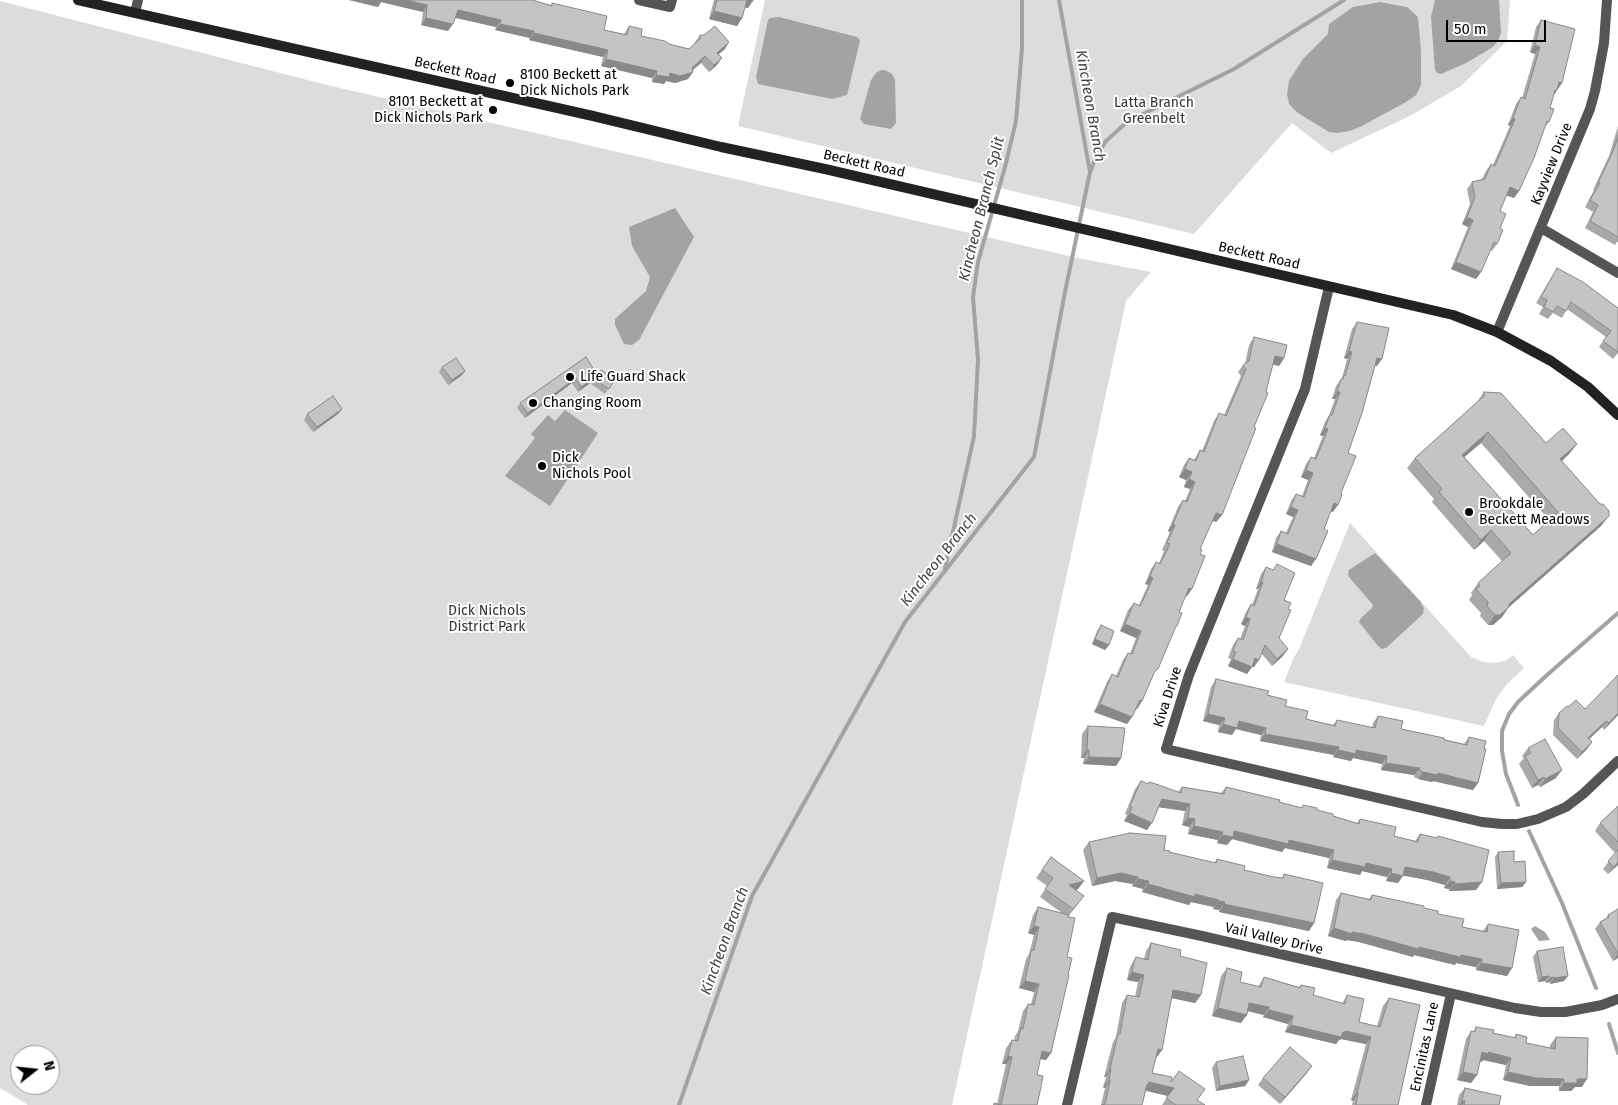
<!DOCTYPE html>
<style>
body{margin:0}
#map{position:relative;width:1618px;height:1105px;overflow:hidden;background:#fff;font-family:"Fira Sans",sans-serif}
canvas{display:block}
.north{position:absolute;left:10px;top:1045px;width:50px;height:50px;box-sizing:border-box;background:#fff;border:1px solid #999;border-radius:50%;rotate:74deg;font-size:14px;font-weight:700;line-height:20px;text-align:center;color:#000}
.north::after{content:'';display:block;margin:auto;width:18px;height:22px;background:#000;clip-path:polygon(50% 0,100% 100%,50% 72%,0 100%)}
.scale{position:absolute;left:1446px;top:20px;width:100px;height:22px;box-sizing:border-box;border:2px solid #000;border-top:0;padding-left:6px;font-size:15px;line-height:18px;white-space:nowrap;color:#000;-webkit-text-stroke:4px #fff;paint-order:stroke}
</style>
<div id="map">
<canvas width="1618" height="1105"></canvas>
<div class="north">N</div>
<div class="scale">50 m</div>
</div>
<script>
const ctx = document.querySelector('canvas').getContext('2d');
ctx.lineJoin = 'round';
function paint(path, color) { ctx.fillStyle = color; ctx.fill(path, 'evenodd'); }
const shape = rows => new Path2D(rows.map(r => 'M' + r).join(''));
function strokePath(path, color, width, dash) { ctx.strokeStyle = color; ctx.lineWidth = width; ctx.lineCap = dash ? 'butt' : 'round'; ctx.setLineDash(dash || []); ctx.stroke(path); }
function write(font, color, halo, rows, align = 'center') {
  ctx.font = font + ' "Fira Sans",sans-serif'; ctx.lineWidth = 4; ctx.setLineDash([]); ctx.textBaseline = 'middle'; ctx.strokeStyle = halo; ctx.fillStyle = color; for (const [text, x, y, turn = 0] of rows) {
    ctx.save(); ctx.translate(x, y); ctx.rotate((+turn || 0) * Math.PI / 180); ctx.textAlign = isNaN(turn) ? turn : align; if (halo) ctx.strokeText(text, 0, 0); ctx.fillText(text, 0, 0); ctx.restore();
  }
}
paint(shape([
 [765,0,1510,0,1507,41,1461,86,1408,117,1331,153,1292,123,1194,234,738,126],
 [0,1,327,85,1082,259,1151,272,1126,301,952,1105,28,1105,0,1088],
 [20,1055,50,1055,50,1085,20,1085],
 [1350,523,1471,657,1483,662,1495,663,1505,661,1513,655,1524,668,1507,684,1496,699,1484,726,1284,682,1294,657,1299,649]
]), '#dcdcdc');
paint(shape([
 [1435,0,1499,0,1501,33,1498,41,1493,47,1466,63,1441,74,1437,73,1435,70,1431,17],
 [1380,2,1407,7,1418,17,1421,51,1421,85,1416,95,1406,102,1362,126,1350,131,1337,133,1329,132,1298,113,1289,104,1287,94,1289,81,1303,59,1328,34,1329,24,1353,7],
 [779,17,857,37,860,40,859,45,847,95,832,99,758,84,756,77,768,20,770,18],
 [881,70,885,70,892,74,895,80,896,123,891,129,864,124,860,119,871,80,876,73],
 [675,208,694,237,639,340,632,345,624,344,615,325,615,319,646,291,650,277,632,246,629,227],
 [565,410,598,433,550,506,505,476,535,438,531,434,548,415,555,421],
 [1375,553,1420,601,1424,608,1423,614,1386,648,1382,649,1378,646,1359,622,1361,618,1372,608,1373,605,1349,577,1348,574,1349,570],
 [1535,926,1545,932,1550,940,1539,941,1531,929]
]), '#a3a3a3');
strokePath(shape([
 [1091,170,1095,159,1106,141,1127,122,1234,69,1344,0],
 [945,568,974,436,978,360,973,297,978,262,1005,167,1016,121,1022,48,1022,0],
 [1518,805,1506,774,1502,751,1502,731,1509,714,1518,702,1547,675,1618,613],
 [1529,831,1562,903,1596,988],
 [1609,1024,1618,1053],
 [679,1105,752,896,905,622,1034,457,1065,292,1090,172,1059,0]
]), '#a3a3a3', 4);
strokePath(shape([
 [639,0,670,7,672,0],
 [135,13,138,0],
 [1541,228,1618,273],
 [1329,287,1305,389,1189,675,1166,749,1482,822,1502,824,1517,824,1538,819,1566,807,1583,794,1618,761],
 [1497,332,1590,109,1595,91,1604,43,1607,0],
 [1067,1105,1112,917,1202,936,1515,1008,1541,1012,1565,1012,1602,1005,1618,999],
 [1426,1105,1451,994]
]), '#555', 10);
strokePath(shape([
 [78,0,593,116,721,147,825,169,1453,315,1497,332,1551,361,1588,387,1618,415]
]), '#222', 10);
paint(shape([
 [349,0,532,0,551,5,552,3,604,30,624,34,629,26,641,36,669,44,689,49,695,43,695,42,700,35,725,49,719,54,717,65,709,72,701,63,693,70,693,72,688,79,675,83,666,81,664,84,652,82,652,78,601,66,603,57,529,40,530,38,495,30,496,27,455,18,448,31,421,25,423,12,381,2,378,7],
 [714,0,754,0,748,8,745,7,742,18,737,26,709,19],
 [1541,20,1562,83,1554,95,1550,108,1549,122,1545,127,1519,191,1514,198,1506,195,1500,211,1500,228,1497,244,1492,251,1490,250,1481,272,1476,279,1451,269,1468,227,1462,224,1470,204,1467,189,1472,182,1482,179,1486,171,1491,164,1493,165,1510,126,1508,125,1516,104,1521,97,1522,98,1535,54,1530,52,1536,27],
 [1618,126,1618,242,1617,242,1615,245,1585,228,1593,212,1585,207,1594,190,1593,190,1609,156],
 [1557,268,1618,308,1618,354,1618,353,1613,359,1599,347,1606,337,1567,309,1562,318,1553,313,1548,319,1539,314,1543,307,1536,303],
 [1357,322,1377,366,1375,365,1348,453,1333,512,1331,511,1311,566,1272,552,1276,538,1281,531,1286,533,1293,517,1286,514,1291,501,1296,494,1302,496,1308,480,1301,477,1306,464,1311,457,1314,458,1323,436,1320,435,1325,422,1329,415,1335,399,1332,399,1336,386,1342,378,1347,359,1344,358,1352,329],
 [1254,337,1284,358,1279,366,1273,364,1254,427,1222,515,1216,522,1212,521,1200,549,1187,596,1185,596,1179,612,1174,631,1152,677,1142,701,1137,709,1136,708,1132,717,1127,724,1094,712,1107,682,1112,674,1116,676,1123,660,1128,653,1130,654,1136,638,1120,631,1128,610,1134,603,1139,605,1148,585,1145,584,1151,569,1156,562,1159,563,1164,551,1162,550,1170,532,1168,531,1178,507,1183,500,1185,501,1190,489,1184,487,1186,480,1179,477,1184,465,1189,458,1194,460,1200,450,1202,451,1214,421,1219,413,1224,415,1241,376,1238,372,1243,365,1245,364,1249,345],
 [586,357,597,375,615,379,605,394,591,384,593,381,578,392,572,383,525,418,517,408,520,403],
 [442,367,465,371,461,376,448,385,439,372],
 [1484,392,1546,443,1577,444,1569,454,1562,461,1601,526,1508,608,1502,617,1493,625,1488,625,1480,616,1481,613,1469,600,1472,595,1471,593,1478,583,1502,561,1484,541,1474,550,1432,502,1434,499,1407,468,1415,458,1477,402],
 [1481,443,1549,520,1533,535,1464,457],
 [342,409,338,414,313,432,304,420,307,414],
 [1266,567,1288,609,1279,638,1283,656,1272,666,1261,653,1254,667,1252,666,1247,674,1228,666,1231,659,1228,658,1233,645,1238,638,1240,639,1245,626,1241,624,1246,612,1251,604,1252,605,1258,589,1256,589,1261,574],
 [1101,625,1109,645,1105,650,1092,644,1097,631],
 [1216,679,1267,695,1306,719,1333,725,1337,720,1372,728,1373,723,1378,716,1401,729,1464,744,1469,737,1484,749,1478,783,1473,790,1433,781,1432,782,1418,779,1414,777,1414,775,1381,770,1382,764,1353,758,1351,761,1333,757,1334,755,1260,741,1261,735,1236,729,1232,735,1218,732,1219,725,1203,721,1211,687],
 [1568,707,1585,709,1618,715,1604,730,1602,727,1589,739,1592,742,1587,749,1577,759,1553,735,1554,720,1559,713],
 [1088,726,1121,758,1116,766,1083,764,1084,758,1081,758,1082,734],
 [1528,748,1556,778,1540,787,1538,785,1532,788,1519,764,1524,758,1522,756],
 [1141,781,1148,784,1149,782,1178,792,1182,787,1221,793,1226,787,1301,808,1303,805,1333,816,1357,823,1360,819,1394,836,1415,841,1420,834,1437,838,1438,836,1476,890,1449,891,1449,889,1444,888,1445,885,1427,880,1403,875,1398,883,1386,881,1387,877,1362,871,1360,875,1327,868,1329,858,1285,848,1282,852,1232,839,1227,845,1217,843,1218,840,1188,834,1189,827,1182,825,1185,811,1159,807,1147,830,1124,821,1127,815,1125,814,1135,789],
 [1618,806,1618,865,1608,874,1603,869,1615,853,1595,831,1600,823],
 [1089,842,1164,850,1169,852,1214,863,1217,859,1244,870,1274,877,1282,878,1284,874,1314,923,1309,931,1219,912,1219,910,1213,909,1214,907,1191,902,1189,905,1142,892,1143,889,1132,886,1133,884,1115,881,1092,886,1083,850],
 [1498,852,1514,862,1526,882,1522,887,1497,889,1495,857],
 [1051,857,1084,881,1078,889,1076,890,1084,896,1068,917,1067,957,1051,1053,1046,1060,1040,1059,1037,1075,1037,1105,993,1105,994,1103,997,1104,1006,1064,1002,1064,1006,1048,1012,1040,1014,1041,1015,1036,1018,1031,1023,1011,1028,1004,1031,1004,1034,992,1019,988,1026,959,1029,954,1034,935,1028,933,1033,915,1038,907,1062,913,1040,897,1047,886,1036,878],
 [1341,893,1369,899,1372,895,1424,908,1438,914,1462,927,1483,931,1488,924,1512,968,1507,976,1476,970,1476,967,1456,963,1455,965,1414,955,1413,957,1359,942,1347,940,1346,941,1328,936,1336,900],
 [1618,909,1618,958,1613,961,1595,929,1600,922,1605,920,1608,915],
 [1151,943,1180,956,1201,995,1195,1003,1171,998,1162,1050,1156,1058,1152,1073,1171,1082,1205,1105,1162,1105,1168,1096,1146,1091,1142,1105,1101,1105,1105,1088,1103,1087,1106,1077,1104,1077,1113,1042,1116,1037,1122,1003,1127,995,1135,997,1138,982,1127,980,1129,970,1131,965,1136,957,1144,959,1146,951],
 [1537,951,1568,976,1564,981,1550,984,1550,982,1546,983,1545,981,1538,982,1533,957],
 [1227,968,1240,982,1258,987,1264,977,1299,987,1301,985,1313,995,1342,1004,1347,995,1359,1022,1377,1026,1383,1006,1389,998,1398,1105,1352,1105,1353,1101,1351,1100,1366,1044,1341,1039,1340,1040,1339,1040,1336,1044,1285,1032,1288,1024,1263,1017,1264,1015,1247,1011,1241,1023,1212,1016,1221,976],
 [1476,1027,1493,1033,1514,1038,1516,1034,1526,1043,1550,1048,1550,1045,1556,1037,1582,1087,1575,1087,1571,1091,1559,1091,1559,1086,1530,1086,1503,1080,1506,1065,1483,1060,1482,1062,1480,1061,1477,1075,1471,1083,1457,1080,1466,1039,1471,1031,1473,1032],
 [1216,1062,1249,1080,1245,1086,1216,1091,1212,1068],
 [1312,1066,1306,1074,1280,1104,1258,1085,1263,1078],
 [1465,1088,1499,1105,1457,1105,1459,1095]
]), '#a9a9a9');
paint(shape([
 [349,0,406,0,427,5,423,12,381,2,378,7],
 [746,0,753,0,748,8,742,7],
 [458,10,501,20,496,27,453,17],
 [714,11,742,18,737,26,709,19],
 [426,18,453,24,448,31,421,25],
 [500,24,534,31,530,38,495,30],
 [534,33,608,50,603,57,529,40],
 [729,42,725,49,713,59,717,53],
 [1535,45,1540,47,1535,54,1530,52],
 [705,56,701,63,688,74,693,72,688,79,675,83,666,81,664,84,652,82,656,75,692,68],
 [722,58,717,65,709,72,714,65],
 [606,59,657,71,652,78,601,66],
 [1559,82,1562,83,1552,97,1550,97],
 [1513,118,1515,119,1510,126,1508,125],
 [1510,187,1519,191,1514,198,1505,195],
 [1467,217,1473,220,1468,227,1462,224],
 [1456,262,1481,272,1476,279,1451,269],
 [1349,351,1352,352,1347,359,1344,358],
 [1275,356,1284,358,1279,366,1269,364],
 [1377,358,1382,359,1377,366,1372,365],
 [465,371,461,376,448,385,452,380],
 [597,376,593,381,578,392,581,387],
 [576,378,572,383,525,418,528,413],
 [1337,392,1340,392,1335,399,1332,399],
 [342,409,338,414,313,432,317,427],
 [1325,428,1328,429,1323,436,1320,435],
 [1488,432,1481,443,1455,465,1462,455],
 [1577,444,1569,454,1553,469,1560,459],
 [1185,469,1192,472,1186,480,1179,477],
 [1306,470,1313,473,1308,480,1301,477],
 [1189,479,1195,482,1190,489,1184,487],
 [1334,503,1338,505,1333,512,1329,511],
 [1291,507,1298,510,1293,517,1286,514],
 [1216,513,1222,515,1216,522,1211,520],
 [1609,516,1601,526,1508,608,1502,617,1493,625,1488,625,1495,615,1509,604],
 [1173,524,1175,525,1170,532,1168,531],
 [1491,530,1484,541,1474,550,1481,540],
 [1277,544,1316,559,1311,566,1272,552],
 [1150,576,1153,578,1148,585,1145,584],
 [1261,581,1263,582,1258,589,1256,589],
 [1189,588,1192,589,1187,596,1184,595],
 [1246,617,1250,619,1245,626,1241,624],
 [1125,624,1141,631,1136,638,1120,631],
 [1095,639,1109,645,1105,650,1092,644],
 [1288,649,1283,656,1272,666,1277,659],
 [1255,658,1259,660,1254,667,1250,666],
 [1233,659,1252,667,1247,674,1228,666],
 [1140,700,1142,701,1137,709,1135,708],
 [1100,704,1132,717,1127,724,1094,712],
 [1618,713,1618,715,1604,730,1609,723],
 [1208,714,1225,718,1219,725,1203,721],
 [1239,721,1266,728,1261,735,1236,729,1232,735,1218,732,1223,724],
 [1606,721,1602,727,1583,745,1588,738],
 [1265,734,1339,747,1334,755,1260,741],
 [1592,742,1587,749,1577,759,1582,752],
 [1087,750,1089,750,1084,758,1081,758],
 [1338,750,1356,750,1387,756,1382,764,1353,758,1351,761,1333,757],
 [1089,757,1121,758,1116,766,1083,764],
 [1386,763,1420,768,1414,775,1381,770],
 [1562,770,1556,778,1540,787,1545,779],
 [1423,772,1438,773,1478,783,1473,790,1433,781,1432,782,1418,779],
 [1544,777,1538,785,1532,788,1538,780],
 [1162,799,1190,804,1185,811,1157,807],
 [1130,813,1152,823,1147,830,1124,821],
 [1188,818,1195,819,1189,827,1182,825],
 [1194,826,1223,832,1218,840,1188,834],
 [1234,831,1289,840,1334,850,1329,858,1285,848,1282,852,1232,839,1227,845,1217,843,1222,835],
 [1332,860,1366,863,1392,869,1387,877,1362,871,1360,875,1327,868],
 [1618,862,1618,865,1608,874,1614,867],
 [1405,867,1433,872,1450,877,1445,885,1427,880,1400,875],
 [1121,873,1138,877,1133,884,1115,881,1092,886,1097,878],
 [1391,873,1403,876,1398,883,1386,881],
 [1138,879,1149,881,1143,889,1132,886],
 [1084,881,1078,889,1063,893,1069,885],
 [1450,881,1455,882,1449,889,1444,888],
 [1482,882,1476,890,1449,891,1454,884],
 [1526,882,1522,887,1497,889,1501,883],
 [1148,884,1219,900,1214,907,1191,902,1189,905,1142,892],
 [1219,901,1225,902,1219,910,1213,909],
 [1224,904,1314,923,1309,931,1219,912],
 [1034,926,1039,927,1034,935,1028,933],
 [1334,928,1352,932,1419,947,1482,959,1476,967,1456,963,1455,965,1414,955,1413,957,1359,942,1347,940,1346,941,1328,936],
 [1618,954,1618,958,1613,961],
 [1481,963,1512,968,1507,976,1476,970],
 [1132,972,1144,975,1138,982,1127,980],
 [1549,976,1545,981,1538,982,1542,977],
 [1568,976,1564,981,1550,984,1554,978],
 [1554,977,1550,982,1546,983,1550,978],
 [1025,981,1039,984,1034,992,1019,988],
 [1173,990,1201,995,1195,1003,1167,997],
 [1249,1003,1269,1007,1264,1015,1244,1010],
 [1218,1008,1246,1015,1247,1015,1241,1023,1212,1016],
 [1269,1010,1293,1016,1288,1024,1263,1017],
 [1291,1025,1343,1032,1346,1031,1371,1037,1366,1044,1341,1039,1340,1040,1339,1040,1336,1044,1285,1032],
 [1158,1049,1162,1050,1156,1058,1153,1057],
 [1042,1051,1051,1053,1046,1060,1037,1058],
 [1482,1052,1488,1052,1511,1058,1506,1065,1483,1060,1482,1062,1477,1060],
 [1008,1056,1012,1057,1006,1064,1002,1064],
 [1312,1066,1306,1074,1280,1104,1285,1097],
 [1110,1069,1111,1069,1106,1077,1104,1077],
 [1463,1072,1477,1075,1471,1083,1457,1080],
 [1508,1072,1564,1079,1559,1086,1530,1086,1503,1080],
 [1577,1079,1587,1079,1582,1087,1575,1087,1571,1091,1559,1091,1564,1083],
 [1109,1080,1110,1080,1105,1088,1103,1087],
 [1249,1080,1245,1086,1216,1091,1220,1086],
 [1149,1082,1174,1088,1168,1096,1144,1090,1148,1085],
 [1357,1093,1358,1093,1353,1101,1351,1100],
 [1462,1101,1465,1101,1462,1105,1459,1105]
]), '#898989');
const building = shape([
 [406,0,532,0,552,6,552,3,607,16,604,30,627,35,629,26,642,29,641,36,665,41,669,44,689,49,700,39,700,35,704,35,715,26,729,42,717,53,722,58,714,65,705,56,692,68,693,72,680,76,670,73,669,77,656,75,657,71,606,59,608,50,534,33,534,31,500,24,501,20,458,10,453,24,426,18,427,5,406,0],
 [717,0,747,0,742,18,714,11,717,0],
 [1541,20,1575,29,1562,83,1559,82,1557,90,1555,90,1550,108,1554,109,1549,122,1547,121,1534,158,1519,191,1510,187,1500,211,1506,214,1500,228,1503,230,1497,244,1494,242,1481,272,1456,262,1473,220,1467,217,1475,197,1472,182,1485,179,1491,164,1495,166,1515,119,1513,118,1521,97,1525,99,1540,47,1535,45,1541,20],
 [1618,136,1618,237,1590,221,1598,205,1590,200,1600,183,1598,183,1614,149,1618,136],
 [1557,268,1583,282,1618,308,1618,352,1603,341,1611,331,1571,302,1566,311,1557,306,1553,312,1544,307,1547,300,1541,297,1557,268],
 [1357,322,1389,328,1382,359,1377,358,1362,413,1348,453,1356,456,1341,493,1342,494,1338,505,1334,503,1324,529,1328,531,1316,559,1277,544,1281,531,1288,534,1298,510,1291,507,1296,494,1304,497,1313,473,1306,470,1311,457,1316,459,1328,429,1325,428,1330,415,1332,415,1340,392,1337,392,1341,379,1343,379,1344,375,1345,376,1352,352,1349,351,1357,322],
 [1254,337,1287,345,1284,358,1275,356,1266,392,1268,393,1254,427,1256,428,1222,515,1216,513,1200,549,1202,550,1200,554,1205,556,1192,589,1189,588,1179,612,1182,613,1177,626,1176,626,1158,669,1155,671,1142,701,1140,700,1132,717,1100,704,1112,674,1118,677,1128,653,1132,654,1141,631,1125,624,1134,603,1140,606,1144,598,1153,578,1150,576,1156,562,1160,564,1170,544,1167,543,1175,525,1173,524,1183,500,1187,502,1195,482,1189,479,1192,472,1185,469,1189,458,1196,461,1200,450,1204,452,1219,413,1226,416,1246,369,1243,365,1249,361,1254,337],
 [586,357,597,375,601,370,615,379,609,389,594,379,597,376,581,387,576,378,528,413,520,403,586,357],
 [456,358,465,371,452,380,442,367,456,358],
 [1484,392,1501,393,1546,443,1563,428,1577,444,1560,459,1600,504,1603,504,1609,511,1609,516,1509,604,1509,607,1500,615,1495,615,1487,606,1488,602,1476,589,1480,586,1478,583,1511,553,1491,530,1481,540,1439,492,1442,489,1415,458,1484,396,1484,392],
 [1488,432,1558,512,1533,535,1462,455,1488,432],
 [333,396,342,409,317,427,307,414,333,396],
 [1277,564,1295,573,1284,600,1291,603,1288,609,1291,610,1279,638,1288,649,1277,659,1265,645,1259,660,1255,658,1252,667,1233,659,1236,652,1233,651,1238,638,1243,640,1250,619,1246,617,1251,604,1254,606,1263,582,1261,581,1262,579,1266,567,1273,570,1277,564],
 [1101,625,1114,631,1109,645,1095,639,1101,625],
 [1618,675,1618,713,1609,723,1606,721,1588,738,1592,742,1582,752,1558,728,1559,713,1567,706,1568,707,1576,700,1585,709,1618,675],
 [1216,679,1269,691,1267,695,1287,700,1285,706,1308,711,1306,719,1335,726,1337,720,1375,728,1378,716,1403,721,1401,729,1444,738,1444,740,1467,745,1469,737,1486,741,1484,749,1486,749,1478,783,1438,773,1437,775,1423,772,1419,770,1420,768,1386,763,1387,756,1356,750,1356,754,1338,750,1339,747,1265,734,1266,728,1239,721,1237,728,1223,724,1225,718,1208,714,1216,679],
 [1088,726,1125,728,1121,758,1089,757,1089,750,1087,750,1088,726],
 [1545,739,1562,770,1545,779,1544,777,1538,780,1525,756,1531,753,1528,748,1545,739],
 [1141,781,1148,784,1149,782,1153,783,1181,793,1182,787,1224,794,1226,787,1280,800,1279,802,1302,808,1303,805,1317,808,1317,810,1333,814,1333,816,1359,824,1360,819,1396,827,1394,836,1418,842,1420,834,1437,838,1438,836,1489,850,1482,882,1454,884,1455,882,1450,881,1450,877,1433,872,1405,867,1403,876,1391,873,1392,869,1366,863,1365,867,1332,860,1334,850,1289,840,1288,844,1234,831,1233,837,1222,835,1223,832,1194,826,1195,819,1188,818,1190,804,1162,799,1152,823,1130,813,1132,807,1130,806,1141,781],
 [1618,806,1618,842,1600,823,1618,806],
 [1130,833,1166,836,1164,850,1170,851,1169,852,1216,863,1217,859,1245,866,1244,870,1274,877,1283,878,1284,874,1323,883,1314,923,1224,904,1225,902,1219,901,1219,900,1195,894,1195,897,1148,884,1149,881,1138,879,1138,877,1121,873,1097,878,1089,842,1130,833],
 [1618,850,1618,862,1614,867,1608,861,1618,850],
 [1514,851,1514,862,1525,861,1526,882,1501,883,1498,852,1514,851],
 [1051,857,1084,881,1069,885,1084,896,1073,909,1045,889,1053,878,1042,870,1051,857],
 [1341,893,1371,900,1372,895,1424,906,1424,908,1438,911,1438,914,1464,919,1462,927,1487,932,1488,924,1519,930,1512,968,1481,963,1482,959,1461,955,1460,957,1419,947,1418,949,1365,934,1352,932,1352,934,1334,928,1341,893],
 [1038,907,1069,915,1068,917,1075,918,1067,957,1072,958,1068,975,1069,975,1051,1053,1042,1051,1037,1075,1043,1076,1041,1087,1037,1105,994,1105,994,1103,1001,1105,1012,1057,1008,1056,1012,1040,1018,1041,1021,1028,1023,1029,1028,1004,1034,1005,1039,984,1025,981,1031,951,1034,950,1039,927,1034,926,1038,907],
 [1618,909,1618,954,1600,922,1609,917,1608,915,1618,909],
 [1151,943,1181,950,1180,956,1207,963,1201,995,1173,990,1162,1050,1158,1049,1152,1073,1172,1077,1171,1082,1179,1071,1205,1089,1197,1100,1205,1105,1176,1105,1166,1098,1174,1088,1149,1082,1148,1085,1147,1084,1142,1105,1102,1105,1102,1104,1104,1105,1106,1101,1110,1080,1109,1080,1111,1069,1110,1069,1118,1034,1120,1034,1127,995,1139,997,1144,975,1132,972,1134,962,1136,957,1148,960,1151,943],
 [1563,947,1568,976,1554,978,1554,977,1550,978,1549,976,1542,977,1537,951,1563,947],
 [1227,968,1242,972,1240,982,1261,987,1264,977,1300,988,1301,985,1315,988,1313,995,1345,1004,1347,995,1364,999,1359,1022,1380,1027,1389,998,1420,1005,1398,1105,1356,1105,1358,1093,1357,1093,1371,1037,1346,1031,1345,1032,1343,1032,1341,1037,1291,1025,1293,1016,1269,1010,1269,1007,1249,1003,1247,1014,1245,1014,1247,1015,1218,1008,1227,968],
 [1476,1027,1494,1030,1493,1033,1516,1038,1516,1034,1527,1037,1526,1043,1555,1049,1556,1037,1588,1038,1587,1079,1577,1079,1577,1083,1564,1083,1564,1079,1536,1078,1508,1072,1511,1058,1488,1052,1488,1054,1482,1052,1477,1075,1463,1072,1471,1031,1475,1032,1476,1027],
 [1290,1047,1312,1066,1285,1097,1263,1078,1290,1047],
 [1243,1056,1249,1080,1220,1086,1216,1062,1243,1056],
 [1465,1088,1501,1096,1499,1105,1464,1105,1465,1101,1462,1101,1465,1088]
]);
paint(building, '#c4c4c4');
strokePath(building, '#898989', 1);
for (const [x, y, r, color] of [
 [510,83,5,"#000"],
 [493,110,5,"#000"],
 [570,377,5,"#000"],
 [533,403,5,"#000"],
 [542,466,5,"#000"],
 [1469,512,5,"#000"]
]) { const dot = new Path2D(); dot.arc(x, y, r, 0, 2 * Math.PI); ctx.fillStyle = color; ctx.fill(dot); strokePath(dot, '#fff', 2); }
write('14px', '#000', '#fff', [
 ["Beckett Road",455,71,13],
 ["Beckett Road",864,164,13],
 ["Kayview Drive",1552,164,-68],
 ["Beckett Road",1259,256,13],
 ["Kiva Drive",1168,697,-72],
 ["Vail Valley Drive",1274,939,13],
 ["Encinitas Lane",1425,1047,-78]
]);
write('14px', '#000', '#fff', [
 ["8100 Beckett at",520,75],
 ["Dick Nichols Park",520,91],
 ["8101 Beckett at",483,102,"right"],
 ["Dick Nichols Park",483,118,"right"],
 ["Life Guard Shack",580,377],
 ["Changing Room",543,403],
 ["Dick",552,458],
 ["Nichols Pool",552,474],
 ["Brookdale",1479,504],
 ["Beckett Meadows",1479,520]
], 'left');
write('14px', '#333', '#fff', [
 ["Latta Branch",1154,103],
 ["Greenbelt",1154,119],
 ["Dick Nichols",487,611],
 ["District Park",487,627]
]);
write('italic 15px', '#444', '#fff', [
 ["Kincheon Branch",1090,106,80],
 ["Kincheon Branch Split",982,209,-76],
 ["Kincheon Branch",939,560,-52],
 ["Kincheon Branch",725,941,-70]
]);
</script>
